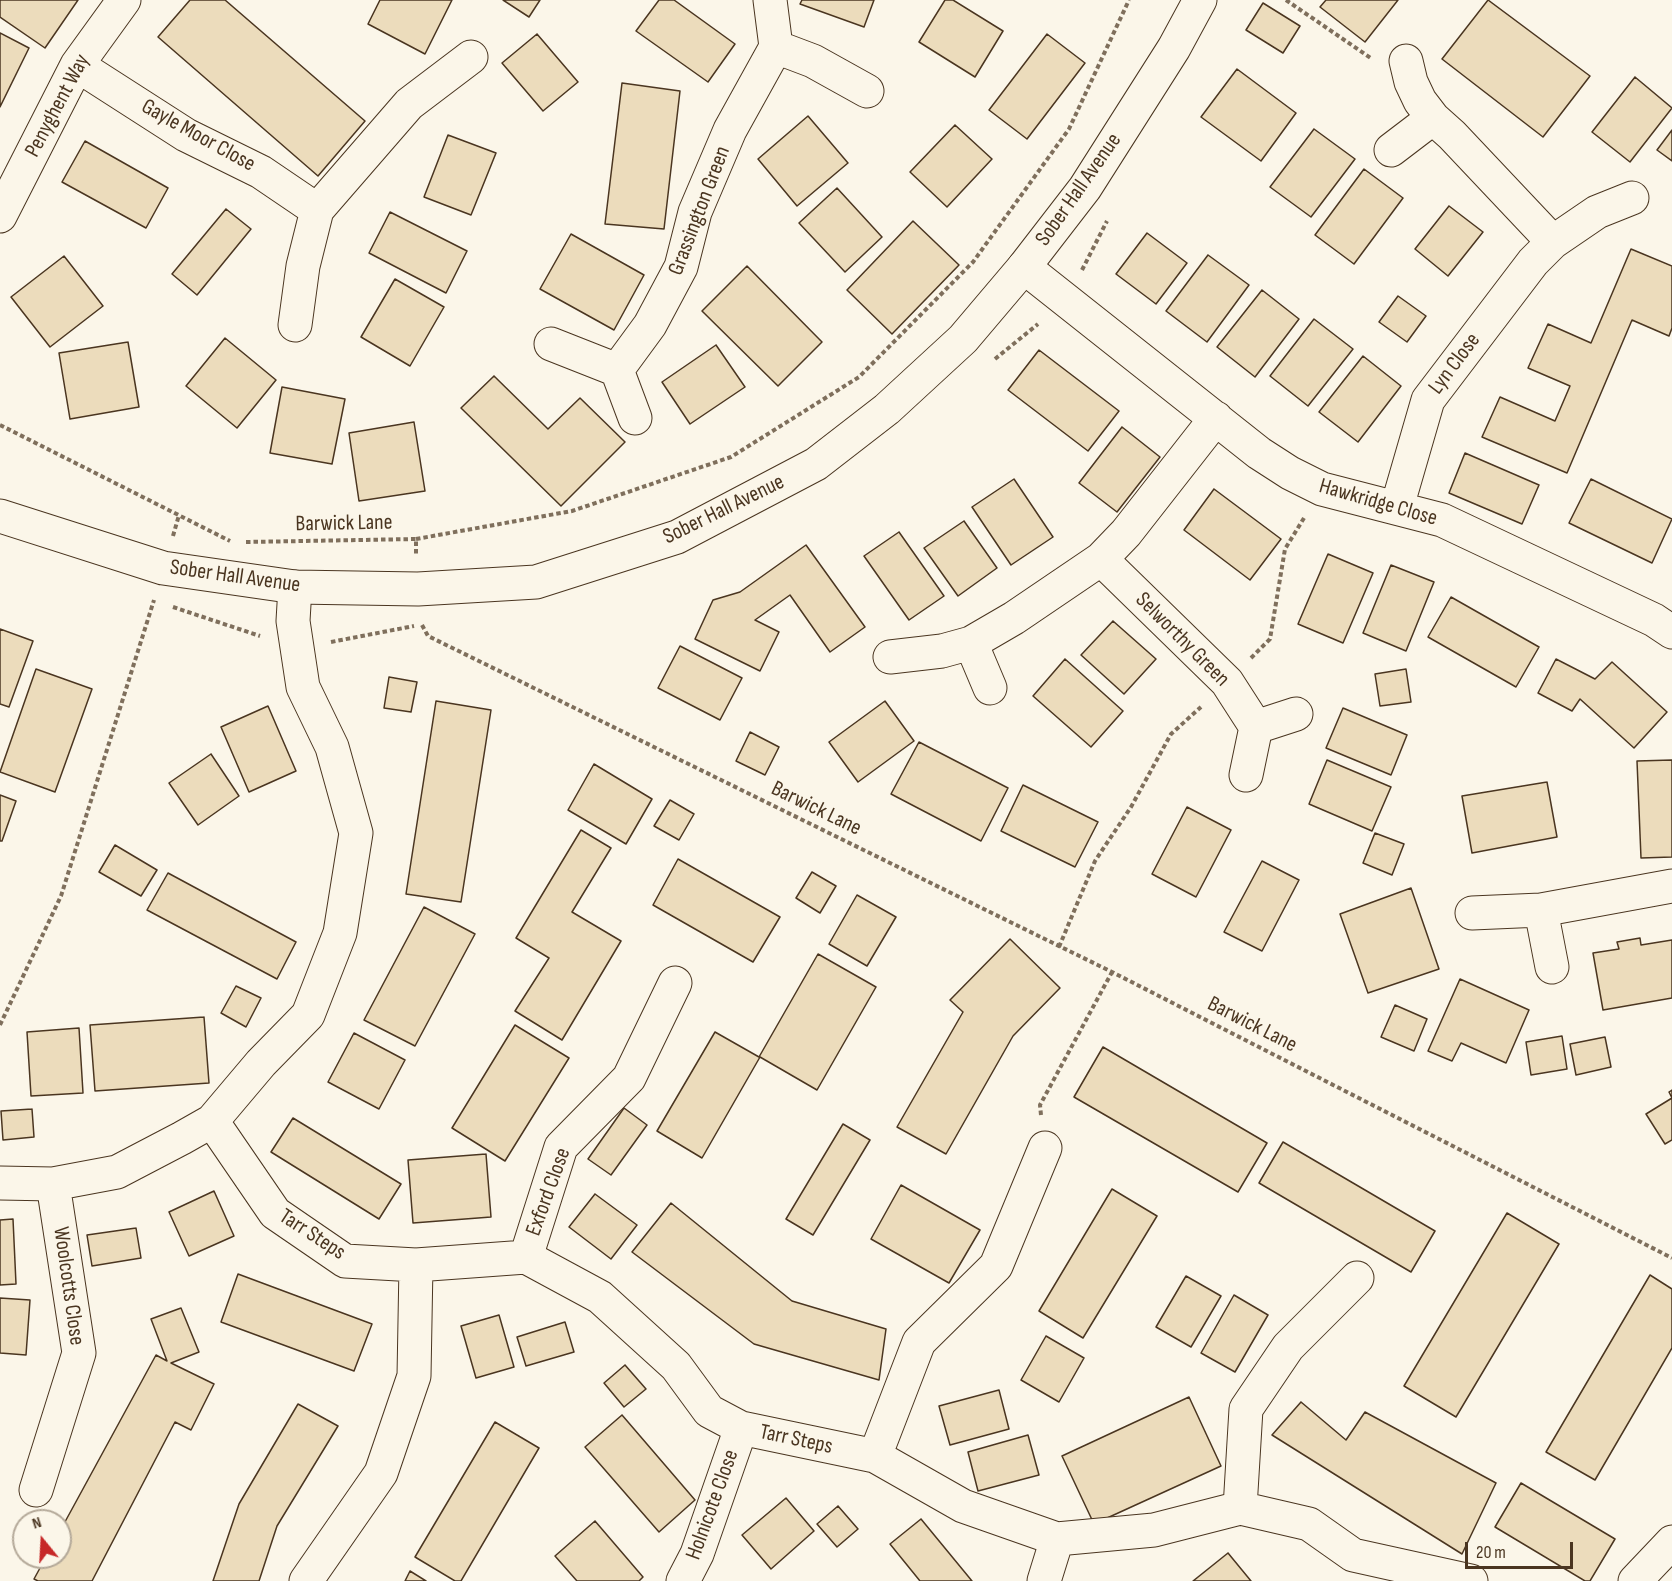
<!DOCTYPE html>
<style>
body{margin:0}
#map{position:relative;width:1672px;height:1581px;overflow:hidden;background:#fbf6e9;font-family:"Sofia Sans Condensed",sans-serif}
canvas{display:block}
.north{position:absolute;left:12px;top:1509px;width:60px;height:60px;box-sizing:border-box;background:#fbf6e9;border:2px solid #b4a999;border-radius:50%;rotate:342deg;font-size:16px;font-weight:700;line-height:24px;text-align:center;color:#4a3520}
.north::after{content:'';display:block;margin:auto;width:21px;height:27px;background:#c62828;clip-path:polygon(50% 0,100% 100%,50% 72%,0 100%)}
.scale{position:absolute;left:1465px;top:1542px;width:108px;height:27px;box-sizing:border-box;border:3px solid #4a3520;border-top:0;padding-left:8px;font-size:18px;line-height:21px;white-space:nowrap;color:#4a3520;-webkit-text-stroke:4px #fbf6e9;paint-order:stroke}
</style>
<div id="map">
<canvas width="1672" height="1581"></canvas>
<div class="north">N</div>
<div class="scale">20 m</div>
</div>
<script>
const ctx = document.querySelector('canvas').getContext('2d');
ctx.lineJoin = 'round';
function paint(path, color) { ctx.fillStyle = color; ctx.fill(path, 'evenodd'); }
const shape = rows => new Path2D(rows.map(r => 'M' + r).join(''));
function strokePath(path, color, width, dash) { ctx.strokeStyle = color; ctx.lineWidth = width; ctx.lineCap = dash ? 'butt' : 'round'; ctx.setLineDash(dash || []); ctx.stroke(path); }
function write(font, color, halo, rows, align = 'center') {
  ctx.font = font + ' "Sofia Sans Condensed",sans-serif'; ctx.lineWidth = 4.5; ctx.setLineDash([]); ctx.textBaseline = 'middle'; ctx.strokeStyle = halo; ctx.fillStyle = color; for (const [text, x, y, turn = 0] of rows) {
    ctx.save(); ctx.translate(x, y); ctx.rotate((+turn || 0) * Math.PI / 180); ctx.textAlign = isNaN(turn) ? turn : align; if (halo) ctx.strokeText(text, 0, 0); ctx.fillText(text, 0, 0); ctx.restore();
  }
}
const building = shape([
 [0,0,78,0,45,48,0,17,0,0],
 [190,0,225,0,365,121,318,176,158,37,190,0],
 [380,0,452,0,425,54,368,24,380,0],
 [503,0,540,0,529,17,503,0],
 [659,0,674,0,735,44,708,82,636,31,659,0],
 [802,0,874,0,864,27,800,4,802,0],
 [945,0,953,0,1003,31,975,77,919,42,945,0],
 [1326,0,1398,0,1365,42,1320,7,1326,0],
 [1488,0,1590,76,1543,137,1442,59,1488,0],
 [1263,3,1300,26,1283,53,1246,30,1263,3],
 [0,33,29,48,0,107,0,33],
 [537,34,578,82,543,111,502,63,537,34],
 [1047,34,1085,63,1027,139,989,110,1047,34],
 [1237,69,1296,113,1261,161,1201,117,1237,69],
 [1635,77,1672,108,1630,162,1592,132,1635,77],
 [622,83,680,91,664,229,605,224,622,83],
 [808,116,848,163,797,206,758,159,808,116],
 [955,125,992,159,947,207,910,172,955,125],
 [1314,129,1355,159,1311,217,1270,187,1314,129],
 [1672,130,1672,161,1657,150,1672,130],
 [448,135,496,153,471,215,424,197,448,135],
 [85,141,168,188,146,228,62,182,85,141],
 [1364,169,1403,198,1354,264,1315,235,1364,169],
 [837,188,882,237,845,272,799,223,837,188],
 [1449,206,1483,232,1448,276,1415,249,1449,206],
 [226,209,251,229,197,295,172,274,226,209],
 [390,212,467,251,446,293,369,253,390,212],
 [913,221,959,265,892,334,847,290,913,221],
 [1147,233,1187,263,1156,304,1116,274,1147,233],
 [571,234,644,275,614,330,540,289,571,234],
 [1631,249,1672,266,1672,328,1669,336,1632,320,1567,473,1482,437,1500,397,1555,421,1570,386,1528,368,1548,324,1591,343,1631,249],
 [1208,255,1249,285,1207,342,1166,311,1208,255],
 [64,256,103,306,50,347,11,297,64,256],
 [747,266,822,342,778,386,702,311,747,266],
 [395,279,444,307,410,366,361,337,395,279],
 [1262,290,1299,319,1255,377,1217,347,1262,290],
 [1398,296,1426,316,1407,342,1379,322,1398,296],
 [1314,319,1353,349,1308,406,1270,376,1314,319],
 [225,338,276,380,237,428,186,386,225,338],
 [128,342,139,407,70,419,59,353,128,342],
 [716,345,745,387,690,424,662,382,716,345],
 [1039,350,1119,411,1088,451,1008,390,1039,350],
 [1363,356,1401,386,1358,442,1319,412,1363,356],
 [494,376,548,429,580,398,625,442,561,506,461,408,494,376],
 [282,387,345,399,332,464,270,453,282,387],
 [414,422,425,491,359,501,349,433,414,422],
 [1122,427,1160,457,1117,512,1079,483,1122,427],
 [1465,453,1539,485,1522,524,1449,493,1465,453],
 [1014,479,1053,537,1011,565,972,507,1014,479],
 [1591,479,1672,519,1652,563,1569,523,1591,479],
 [1214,489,1281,539,1250,580,1184,530,1214,489],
 [964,521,997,568,958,596,924,548,964,521],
 [899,532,944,596,909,620,864,556,899,532],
 [806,545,865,627,830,652,790,595,755,620,779,632,760,671,695,639,713,600,740,592,806,545],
 [1328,554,1373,573,1343,643,1298,624,1328,554],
 [1391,565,1434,582,1406,651,1363,633,1391,565],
 [1451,597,1539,647,1516,687,1428,637,1451,597],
 [1113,621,1156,659,1124,694,1081,655,1113,621],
 [0,629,33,641,9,707,0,704,0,629],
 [680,646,742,678,720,720,658,688,680,646],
 [1065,659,1123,711,1091,747,1033,696,1065,659],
 [1556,659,1595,679,1612,662,1667,712,1634,748,1580,699,1572,711,1538,693,1556,659],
 [36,669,92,689,55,792,0,772,36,669],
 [1406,669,1411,702,1380,706,1375,674,1406,669],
 [389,677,417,682,411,712,384,708,389,677],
 [436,701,491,710,461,902,406,894,436,701],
 [885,701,914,741,858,782,829,742,885,701],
 [268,706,296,771,249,792,221,727,268,706],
 [1343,708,1407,735,1391,775,1326,748,1343,708],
 [750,732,779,747,765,775,736,761,750,732],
 [919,742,1008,788,981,841,891,794,919,742],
 [211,754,239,796,198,825,169,783,211,754],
 [1327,760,1391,787,1372,831,1309,804,1327,760],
 [1672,760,1672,857,1641,858,1637,761,1672,760],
 [594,764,652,799,626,844,568,810,594,764],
 [1547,782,1557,837,1472,853,1462,796,1547,782],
 [1023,785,1098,822,1075,867,1001,831,1023,785],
 [0,795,16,801,2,841,0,841,0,795],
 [670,800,694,814,679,840,654,826,670,800],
 [1187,807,1231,830,1196,897,1152,874,1187,807],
 [581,830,611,848,572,912,621,941,562,1040,515,1011,549,958,516,938,581,830],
 [1375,833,1404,844,1392,875,1363,863,1375,833],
 [115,845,157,870,141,896,99,872,115,845],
 [678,859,780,917,753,962,653,905,678,859],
 [1262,861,1299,880,1262,951,1224,932,1262,861],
 [812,872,836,886,820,913,796,898,812,872],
 [168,873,296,942,277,979,147,910,168,873],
 [1411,888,1439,969,1368,993,1340,914,1411,888],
 [857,895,896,917,867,966,829,944,857,895],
 [424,907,475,934,415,1046,364,1020,424,907],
 [1640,938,1641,945,1672,940,1672,998,1603,1010,1593,953,1619,949,1617,942,1640,938],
 [1010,939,1060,988,1013,1036,946,1154,897,1127,963,1012,950,1000,1010,939],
 [818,954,876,987,817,1090,760,1057,702,1158,657,1131,715,1032,759,1057,818,954],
 [1460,979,1529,1010,1506,1063,1461,1043,1452,1061,1428,1051,1460,979],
 [236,986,261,998,246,1027,221,1013,236,986],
 [1395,1005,1427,1019,1414,1051,1381,1037,1395,1005],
 [204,1017,209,1083,95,1091,90,1025,204,1017],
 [515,1025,569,1058,505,1161,452,1128,515,1025],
 [79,1028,83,1093,31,1096,27,1032,79,1028],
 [354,1033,405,1060,379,1109,328,1082,354,1033],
 [1562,1036,1567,1069,1531,1075,1526,1042,1562,1036],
 [1605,1037,1611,1067,1576,1075,1570,1044,1605,1037],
 [1103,1047,1267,1143,1238,1192,1074,1097,1103,1047],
 [1672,1090,1672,1140,1665,1144,1646,1114,1672,1098,1669,1092,1672,1090],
 [624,1108,647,1125,611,1175,588,1159,624,1108],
 [32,1109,34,1137,3,1140,1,1111,32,1109],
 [293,1118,401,1184,379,1219,271,1152,293,1118],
 [843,1124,870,1140,813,1235,786,1219,843,1124],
 [1283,1142,1435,1231,1411,1272,1259,1183,1283,1142],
 [486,1154,491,1217,413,1223,408,1160,486,1154],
 [901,1185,980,1230,949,1283,871,1239,901,1185],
 [1112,1189,1157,1216,1083,1338,1039,1311,1112,1189],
 [214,1191,234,1236,189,1256,169,1212,214,1191],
 [595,1194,637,1225,611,1259,569,1227,595,1194],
 [671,1203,792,1301,886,1329,879,1380,754,1344,632,1252,671,1203],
 [1507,1213,1559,1244,1456,1417,1404,1386,1507,1213],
 [13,1219,16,1284,0,1285,0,1220,13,1219],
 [136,1228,141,1258,92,1266,87,1235,136,1228],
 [238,1274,372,1324,354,1371,221,1322,238,1274],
 [1650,1275,1672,1289,1672,1348,1595,1480,1546,1452,1650,1275],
 [1186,1276,1221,1296,1191,1347,1156,1327,1186,1276],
 [1234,1295,1268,1315,1235,1372,1201,1353,1234,1295],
 [0,1298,30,1300,26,1355,0,1353,0,1298],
 [181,1308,199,1352,171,1363,214,1384,191,1430,175,1422,92,1581,38,1581,34,1579,46,1557,60,1557,60,1531,156,1355,167,1361,151,1319,181,1308],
 [499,1315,514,1367,476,1378,461,1326,499,1315],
 [565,1322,574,1352,526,1366,517,1337,565,1322],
 [1046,1336,1084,1358,1059,1402,1021,1380,1046,1336],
 [625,1365,646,1389,624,1407,604,1383,625,1365],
 [999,1390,1009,1429,950,1445,939,1406,999,1390],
 [1189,1397,1221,1466,1094,1524,1062,1456,1189,1397],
 [1301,1402,1346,1440,1365,1412,1496,1483,1462,1554,1272,1435,1301,1402],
 [298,1404,338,1426,277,1526,259,1581,213,1581,239,1504,298,1404],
 [622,1415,695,1500,659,1532,585,1447,622,1415],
 [495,1422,539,1448,461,1581,455,1581,415,1557,495,1422],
 [1028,1435,1039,1475,978,1491,968,1452,1028,1435],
 [1521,1483,1615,1539,1590,1581,1585,1581,1495,1527,1521,1483],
 [786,1498,814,1531,771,1569,742,1535,786,1498],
 [838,1506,858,1529,837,1547,817,1524,838,1506],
 [921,1519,972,1581,920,1581,890,1544,921,1519],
 [595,1521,643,1577,639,1581,577,1581,555,1556,595,1521],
 [1228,1553,1251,1581,1193,1581,1228,1553],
 [410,1571,426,1581,405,1581,410,1571]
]);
paint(building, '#ecdcbc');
strokePath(building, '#4a3520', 1.5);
const minor = shape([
 [776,47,813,61,867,91],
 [77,65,186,135,261,172,317,210],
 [1391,150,1433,118],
 [0,216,77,65,124,0],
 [1553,242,1597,212,1632,198],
 [1024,267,1259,453,1290,473,1322,489,1442,520,1654,620,1672,632],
 [295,325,303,266,317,210,409,104,471,57],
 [551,344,617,370],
 [635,418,617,370,650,325,681,267,695,212,730,130,776,47,770,0],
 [1397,507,1428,400,1533,262,1553,242,1452,135,1433,118,1420,101,1411,82,1406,61],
 [1101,559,1227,682,1256,727,1246,775],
 [971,643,990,688],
 [890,657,942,651,971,643,1014,618,1101,559,1126,533,1216,418],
 [1256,727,1296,714],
 [1541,910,1552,967],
 [1472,913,1541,910,1672,886],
 [212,1121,275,1213,345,1261,416,1265,526,1257,600,1297,676,1366,709,1411,741,1428,875,1456,963,1506,1057,1539,1154,1530,1240,1508,1309,1524,1353,1555,1471,1581],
 [0,1183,53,1184,117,1172,182,1138,212,1121,261,1063,308,1015,340,933,356,833,332,747,303,687,293,621,295,587],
 [526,1257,561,1147,629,1078,675,983],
 [875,1456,919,1342,996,1266,1045,1148],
 [36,1490,79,1353,53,1184],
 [1240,1508,1246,1409,1288,1347,1357,1278],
 [306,1581,381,1473,414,1376,416,1265],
 [683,1581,697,1554,741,1428],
 [1044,1581,1057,1539],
 [1635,1581,1672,1542]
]);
const tertiary = shape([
 [0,516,163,568,295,587,418,589,536,582,677,537,816,464,887,409,963,339,1024,267,1085,188,1174,48,1200,0]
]);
strokePath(minor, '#4a3520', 35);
strokePath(tertiary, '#4a3520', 35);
strokePath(shape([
 [1286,0,1372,59],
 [1082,270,1107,221],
 [995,359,1038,324],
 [0,425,230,541],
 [173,536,179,515],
 [416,539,572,511,731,457,859,377,973,262,1069,129,1129,0],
 [246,542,416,539,416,554],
 [173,607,260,636],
 [422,625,428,636,1112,972,1672,1258],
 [331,642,414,626],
 [1251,658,1270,639,1285,549,1304,518],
 [1059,947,1095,861,1131,807,1171,734,1201,707],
 [0,1025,61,896,154,600],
 [1041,1115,1040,1105,1112,972]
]), '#7f6f5c', 4, [4.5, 3]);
strokePath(minor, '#fbf6e9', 33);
strokePath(tertiary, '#fbf6e9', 33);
write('22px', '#4a3520', '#fbf6e9', [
 ["Penyghent Way",58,106,-62],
 ["Gayle Moor Close",198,136,29],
 ["Sober Hall Avenue",1079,190,-55],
 ["Grassington Green",700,211,-69],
 ["Lyn Close",1455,364,-53],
 ["Hawkridge Close",1378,503,16],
 ["Sober Hall Avenue",724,510,-26],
 ["Barwick Lane",344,524,-1],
 ["Sober Hall Avenue",235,577,8],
 ["Selworthy Green",1182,640,45],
 ["Barwick Lane",816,809,26],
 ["Barwick Lane",1252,1025,27],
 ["Exford Close",549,1192,-70],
 ["Tarr Steps",312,1235,33],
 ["Woolcotts Close",68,1286,82],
 ["Tarr Steps",796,1440,12],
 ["Holnicote Close",713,1505,-70]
]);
</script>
